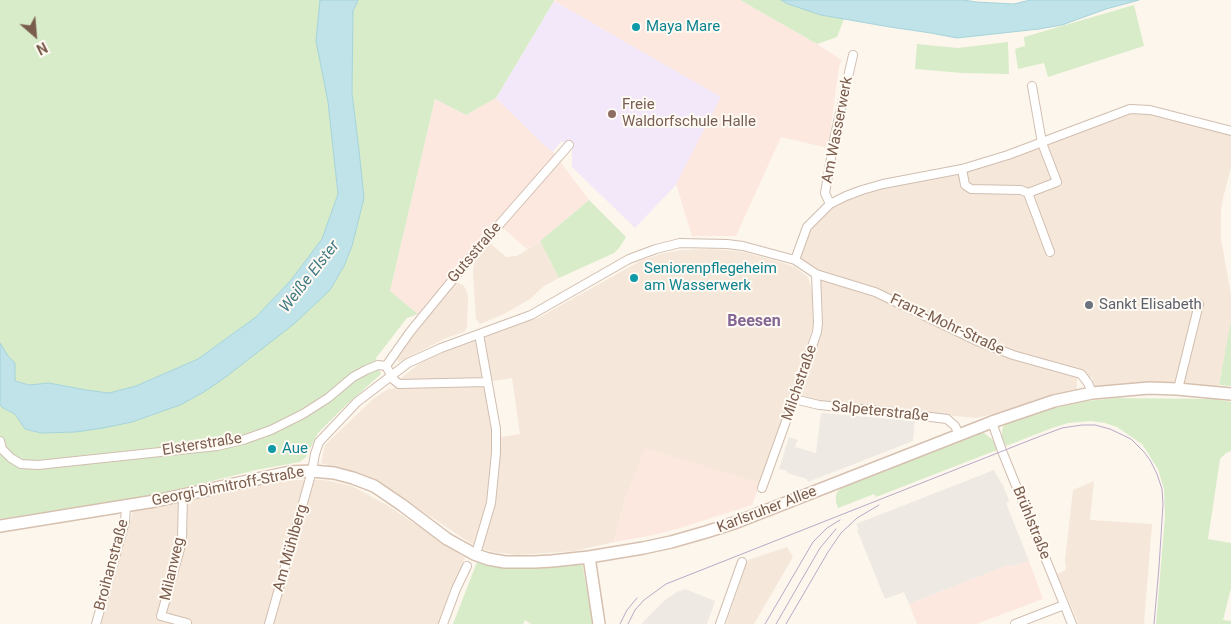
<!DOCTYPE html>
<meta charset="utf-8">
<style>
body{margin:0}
#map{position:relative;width:1231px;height:624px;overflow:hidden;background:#fdf6ec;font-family:Roboto,sans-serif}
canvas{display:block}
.north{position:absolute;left:10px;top:10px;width:50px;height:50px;-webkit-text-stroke:4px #fffaf3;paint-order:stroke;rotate:153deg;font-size:14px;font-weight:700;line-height:20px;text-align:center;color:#7a5c4d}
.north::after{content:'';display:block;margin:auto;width:18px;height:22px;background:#7a5c4d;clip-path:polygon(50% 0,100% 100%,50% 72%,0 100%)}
</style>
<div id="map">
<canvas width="1231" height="624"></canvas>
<div class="north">N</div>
</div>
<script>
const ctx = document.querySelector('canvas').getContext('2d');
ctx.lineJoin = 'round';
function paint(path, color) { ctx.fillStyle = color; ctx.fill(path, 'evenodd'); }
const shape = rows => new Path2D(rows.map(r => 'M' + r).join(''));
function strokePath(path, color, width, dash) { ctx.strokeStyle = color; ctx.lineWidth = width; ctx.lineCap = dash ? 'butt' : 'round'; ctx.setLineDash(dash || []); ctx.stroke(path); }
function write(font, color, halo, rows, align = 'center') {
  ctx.font = font + ' Roboto,sans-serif'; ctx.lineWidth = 4; ctx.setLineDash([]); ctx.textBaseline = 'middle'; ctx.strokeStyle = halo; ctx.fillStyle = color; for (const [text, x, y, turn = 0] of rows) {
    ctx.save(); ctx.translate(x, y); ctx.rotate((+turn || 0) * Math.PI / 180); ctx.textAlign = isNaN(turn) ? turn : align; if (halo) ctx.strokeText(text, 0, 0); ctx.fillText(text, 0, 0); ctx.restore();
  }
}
paint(shape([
 [1130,109,1231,131,1231,168,1223,198,1221,211,1221,239,1231,294,1231,327,1217,392,1092,393,1093,378,1077,374,1077,390,1018,408,976,418,819,403,797,397,820,326,820,275,795,260,807,227,846,196,962,169],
 [540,241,559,278,544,286,530,299,504,314,480,324,476,319,473,273,474,264,480,255,490,243,506,257,516,256,522,253],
 [709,249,726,250,744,252,777,261,795,267,808,277,811,287,815,305,815,319,813,327,760,483,626,496,614,542,575,551,518,555,492,552,480,548,493,504,501,437,520,434,512,378,487,382,486,378,403,383,401,378,420,363,442,353,540,317,642,260,661,254,682,250],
 [455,283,459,283,463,285,466,289,468,296,467,328,464,332,446,338,399,362,396,358],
 [462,384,484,386,493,430,494,453,488,504,475,546,401,497,359,475,321,463,325,445,374,398,388,389,405,387],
 [277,480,324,480,352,486,387,505,465,558,441,624,101,624,133,511,208,496],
 [1094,481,1090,520,1152,524,1144,624,1074,624,1078,622,1057,574,1066,570,1065,560,1073,490],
 [787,547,793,557,754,624,726,624,748,560]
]), '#f5e8da');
paint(shape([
 [553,0,740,0,817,44,842,60,839,66,828,148,781,137,736,236,692,236,676,184,720,97],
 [496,98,545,146,553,152,589,200,540,241,527,249,496,222,418,314,390,291,435,99,466,115],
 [645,448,760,483,752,505,677,529,649,536,614,542,626,496],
 [1029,561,1043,599,976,624,917,624,909,604,1008,565,1013,566]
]), '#fde8e0');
paint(shape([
 [821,413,915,421,913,441,808,482,807,479,787,473,787,471,779,469,789,437,798,440,795,447,816,453],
 [994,470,1001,483,1002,483,1008,498,1009,502,1006,503,1029,561,1013,566,1008,565,909,604,904,592,885,599,857,530,859,529,856,524],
 [685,589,715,601,707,624,642,624,644,621,665,600,677,592]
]), '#efe9e4');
paint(shape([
 [554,1,721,97,675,186,635,228,572,167,572,150,561,141,553,152,545,146,496,98]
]), '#f3e8fa');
paint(shape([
 [0,0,320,0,316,41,328,102,338,194,322,239,291,280,256,317,198,359,136,386,109,393,86,390,50,383,29,385,15,381,15,363,8,356,0,343],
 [358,0,553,0,554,1,496,98,466,115,435,99,390,291,418,314,407,318,376,358,381,374,344,407,318,433,306,457,300,462,256,470,160,494,0,519,0,405,3,408,15,414,25,429,41,433,76,432,132,422,180,405,330,290,344,266,352,246,359,150,352,93,353,11],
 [740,0,781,0,788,4,821,15,844,19,837,37,817,44],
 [1134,5,1144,46,1048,77,1044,63,1018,69,1015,49,1025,46,1024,37],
 [1008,42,1009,74,962,73,915,69,917,44,958,48],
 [589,200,626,237,619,248,614,253,559,278,540,241],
 [1231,321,1231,386,1219,385],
 [1115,398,1215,399,1231,402,1231,451,1226,453,1220,459,1208,539,1231,543,1231,588,1223,620,1231,621,1231,624,1156,624,1165,517,1164,489,1158,469,1142,444,1117,427,1105,423,1091,421,1068,423,1052,428,1006,446,1002,437,1002,430,1004,425,1007,421,1034,412,1087,401],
 [978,433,984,433,988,436,993,440,997,450,876,497,874,494,838,508,836,502,836,495,838,491,844,486],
 [477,562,505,568,544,568,582,562,593,624,531,624,525,620,523,624,453,624]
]), '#d8ecc9');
const water = shape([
 [320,0,358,0,353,11,352,93,359,150,364,198,352,246,344,266,330,290,294,324,227,376,204,392,180,405,132,422,103,428,76,432,41,433,25,429,15,414,3,408,0,405,0,343,8,356,15,363,15,381,29,385,49,383,86,390,109,393,136,386,198,359,256,317,291,280,322,239,338,194,328,102,316,41,320,0],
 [781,0,964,0,976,2,1014,4,1030,0,1139,0,1106,9,1062,25,1039,29,957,38,931,33,890,27,821,15,788,4,781,0]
]);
paint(water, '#bfe3e8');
strokePath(water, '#a5d3da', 1);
const street = shape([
 [962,169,965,185,971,189,1021,190,1028,193,1057,182,1042,143,1032,86],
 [1028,193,1050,252],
 [830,204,825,193,835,135,853,55],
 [795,260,807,227,830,204,846,196,862,190,883,184,962,169,1008,155,1130,109,1150,110,1231,131],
 [386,366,410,332,477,250,569,145],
 [1178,389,1199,304],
 [794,399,819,405,882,411,947,419,955,426,959,434],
 [992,422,1002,451,1072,624],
 [0,441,2,449,11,458,21,464,38,465,217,446,243,440,271,430,303,414,328,398,353,377,366,370,378,365,386,366,394,380,399,384,487,382],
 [762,488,794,399,817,332,818,323,816,274],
 [183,496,182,538,180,549,161,616,187,623],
 [478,547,491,503,496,453,496,429,479,334],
 [96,624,125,522,126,506],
 [269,624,312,471,315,454,319,442,357,402,408,363,441,348,531,315,629,259,656,249,680,243,727,244,743,246,795,260,816,274,875,292,977,341,1013,355,1081,374,1088,383,1092,393],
 [443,624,456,589,467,566],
 [720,624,742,562],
 [1015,624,1064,605]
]);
const secondary = shape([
 [0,526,155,501,290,472,312,471,334,473,353,478,374,486,402,505,447,539,474,554,488,559,505,562,534,562,552,561,589,557,643,548,671,542,706,532,737,522,992,422,1054,401,1092,393,1149,388,1177,389,1231,394],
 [589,557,599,624]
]);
strokePath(street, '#d1beb0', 10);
strokePath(secondary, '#d6c0b0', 14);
strokePath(street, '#fff', 8);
strokePath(secondary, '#fff', 11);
strokePath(shape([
 [620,624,627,610,637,598],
 [628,624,635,610,644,600,666,584,1038,437,1062,428,1082,425,1095,425,1110,429,1131,439,1144,452,1150,460,1157,474,1162,489,1163,504,1159,567,1154,624],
 [765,624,813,542,827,528,840,520],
 [776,624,820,548,836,529],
 [786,624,828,552,841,533,857,518,879,505]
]), '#b9a8c9', 1);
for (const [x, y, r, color] of [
 [636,27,5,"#0f9aa8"],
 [612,114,5,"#8d6e63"],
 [634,278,5,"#0f9aa8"],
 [1089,305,5,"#6b7280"],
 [272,449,5,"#0f9aa8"]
]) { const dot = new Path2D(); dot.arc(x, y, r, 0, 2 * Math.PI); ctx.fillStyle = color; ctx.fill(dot); strokePath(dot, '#fffaf3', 2); }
write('15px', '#0d838f', '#fffaf3', [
 ["Maya Mare",646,27],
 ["Seniorenpflegeheim",644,269],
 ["am Wasserwerk",644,286],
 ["Aue",282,449]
], 'left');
write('15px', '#785e54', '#fffaf3', [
 ["Freie",622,105],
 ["Waldorfschule Halle",622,122]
], 'left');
write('15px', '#7a5c4d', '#fffaf3', [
 ["Am Wasserwerk",838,130,-79],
 ["Gutsstraße",475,253,-50],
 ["Franz-Mohr-Straße",947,325,25],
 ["Milchstraße",800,383,-71],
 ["Salpeterstraße",880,412,6],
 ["Elsterstraße",202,445,-9],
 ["Georgi-Dimitroff-Straße",228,487,-11],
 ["Karlsruher Allee",767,510,-21],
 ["Brühlstraße",1031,523,68],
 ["Am Mühlberg",291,548,-74],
 ["Broihanstraße",112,565,-75],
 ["Milanweg",173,569,-77]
]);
write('15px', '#5b616d', '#fffaf3', [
 ["Sankt Elisabeth",1099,305]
], 'left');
write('italic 16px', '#437c86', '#fffaf3', [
 ["Weiße Elster",310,277,-52]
]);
write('bold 16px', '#846695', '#fffaf3', [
 ["Beesen",754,322]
]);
</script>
